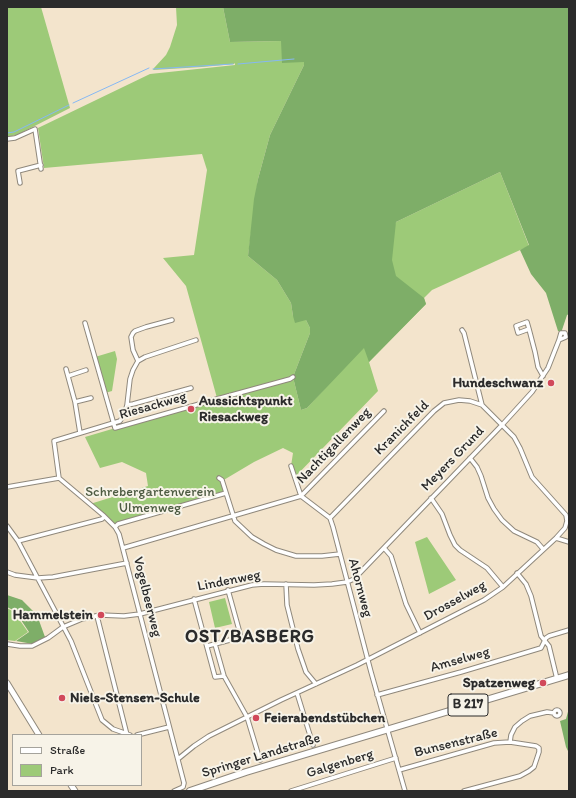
<!DOCTYPE html>
<meta charset="utf-8">
<style>
body{margin:0}
#map{position:relative;width:576px;height:798px;overflow:hidden;background:#f3e4cc;font-family:Itim,sans-serif}
canvas{display:block}
.frame{position:absolute;inset:0;border:8px solid #2b2b2b;pointer-events:none}
.legend{position:absolute;left:12px;top:734px;width:130px;height:52px;box-sizing:border-box;background:#f7f3e8;border:1px solid #a5a39c;margin:0;padding:5px 7px;list-style:none;font-size:12px;color:#2b2b2b}
.legend li{display:flex;align-items:center;gap:8px;height:20px}
.legend b{width:20px;border:1px solid #a5a39c}
</style>
<div id="map">
<canvas width="576" height="798"></canvas>
<div class="frame"></div>
<ul class="legend">
<li><b style="height:5px;background:#fff"></b>Straße</li>
<li><b style="height:11px;background:#9dca78"></b>Park</li>
</ul>
</div>
<script>
const ctx = document.querySelector('canvas').getContext('2d');
ctx.lineJoin = 'round';
function paint(path, color) { ctx.fillStyle = color; ctx.fill(path, 'evenodd'); }
const shape = rows => new Path2D(rows.map(r => 'M' + r).join(''));
function strokePath(path, color, width, dash) { ctx.strokeStyle = color; ctx.lineWidth = width; ctx.lineCap = dash ? 'butt' : 'round'; ctx.setLineDash(dash || []); ctx.stroke(path); }
function write(font, color, halo, rows, align = 'center') {
  ctx.font = font + ' Itim,sans-serif'; ctx.lineWidth = 4; ctx.setLineDash([]); ctx.textBaseline = 'middle'; ctx.strokeStyle = halo; ctx.fillStyle = color; for (const [text, x, y, turn = 0] of rows) {
    ctx.save(); ctx.translate(x, y); ctx.rotate((+turn || 0) * Math.PI / 180); ctx.textAlign = isNaN(turn) ? turn : align; if (halo) ctx.strokeText(text, 0, 0); ctx.fillText(text, 0, 0); ctx.restore();
  }
}
paint(shape([
 [7,7,41,7,70,108,17,135,7,137],
 [176,7,223,7,230,42,281,41,304,61,304,65,270,135,258,179,248,256,277,280,291,303,293,316,306,320,310,328,310,333,293,377,301,410,307,408,328,385,396,222,500,172,529,246,432,290,424,298,426,304,369,362,378,391,294,478,291,466,293,453,283,448,254,462,222,481,226,493,119,524,115,527,90,504,148,486,146,473,122,462,100,468,85,437,217,398,186,286,163,258,194,255,207,170,202,154,44,168,38,128,150,74,235,65,235,63,234,64,202,67,153,70,154,68,166,55,170,47,177,25],
 [115,351,117,359,112,391,105,393,95,357],
 [427,537,456,580,429,594,415,542],
 [225,598,232,624,215,628,209,602],
 [7,608,14,612,28,632,15,641,7,640]
]), '#9dca78');
paint(shape([
 [223,7,569,7,569,314,567,315,561,333,558,331,546,293,531,274,520,250,529,245,500,172,396,222,392,260,396,276,424,298,426,304,369,362,364,348,307,408,301,410,293,377,310,333,310,328,306,320,295,323,293,316,291,303,277,280,248,256,254,199,258,179,270,135,304,65,304,62,282,63,281,41,230,42],
 [7,595,22,600,37,615,45,637,33,644,16,641,29,632,15,611,7,607],
 [569,708,569,753,566,747,560,721,566,719]
]), '#7eae68');
strokePath(shape([
 [238,64,294,59],
 [153,69,233,64],
 [73,103,149,68],
 [7,133,14,132,69,105]
]), '#86b8f3', 1);
const minor = shape([
 [7,139,15,138,35,129,41,169],
 [20,183,18,171,41,165],
 [85,323,115,428,217,399,290,379,293,377],
 [529,329,518,333,516,326,527,322,529,329,535,352,538,367,543,376],
 [462,330,464,333,482,405],
 [138,361,133,350,131,337,133,333,135,331,146,327,172,320],
 [66,369,75,402,80,433],
 [68,376,86,370],
 [75,402,91,398],
 [127,405,133,404,191,388],
 [470,458,477,467,481,476,488,498,494,509,502,520,514,531,537,542,543,549],
 [291,466,301,496,330,518,333,527,371,672,405,791],
 [219,478,222,480,235,521,252,537,264,544,276,550,296,556,322,556,340,554],
 [7,487,59,478],
 [431,498,442,514,450,535,455,545,460,550,487,568,503,587],
 [7,526,18,541,71,641,102,720,113,729,130,735],
 [115,527,118,524,226,493],
 [556,538,569,542],
 [18,541,102,519,104,517],
 [123,548,301,496,384,411],
 [384,548,391,556,406,604,420,633],
 [7,572,15,575,38,578,53,577,127,563],
 [517,573,526,584,531,596,541,636,549,646,557,679],
 [286,584,287,605,298,649,306,672,316,684],
 [194,599,215,677,224,676],
 [97,616,127,735],
 [7,644,20,646,32,646,48,638,63,627,82,619,100,615,124,616,140,614,252,585,264,584,314,585,332,584,347,582,354,579,502,425,532,392,548,368,559,340,566,337,565,333,561,333,559,340],
 [215,644,241,637,228,590],
 [207,646,215,644,224,676,247,717,260,760],
 [297,693,313,745],
 [377,695,461,672,541,648,546,638,549,636,569,630],
 '554 713a3 3 0 1 1 6 0a3 3 0 1 1-6 0Z',
 [137,735,169,727],
 [510,742,511,735,515,727,522,721,530,716,547,712,554,713],
 [178,759,194,746,209,736,281,700,357,665,484,600,503,587,556,538,565,528,567,521,566,515,532,477,520,448,514,437,482,405,470,401,459,400,444,403,434,411,330,518],
 [399,770,494,743,510,742,536,746,539,748,539,752,534,767,529,771,520,776,464,791],
 [174,791,183,787,184,783,119,534,115,527,103,515,59,478,54,441,120,421,124,415,127,405,130,379,133,370,138,361,145,357,196,340],
 [291,791,396,758]
]);
const secondary = shape([
 [7,683,39,735],
 [71,785,75,791]
]);
const primary = shape([
 [190,791,246,772,569,675]
]);
strokePath(minor, '#8f887c', 5.5);
strokePath(secondary, '#8f887c', 7);
strokePath(primary, '#8f887c', 8);
strokePath(minor, '#fff', 3.5);
strokePath(secondary, '#fff', 5);
strokePath(primary, '#fff', 6);
for (const [x, y, r, color] of [
 [551,383,4,"#d1495b"],
 [191,409,4,"#d1495b"],
 [101,615,4,"#d1495b"],
 [543,683,4,"#d1495b"],
 [62,698,4,"#d1495b"],
 [256,718,4,"#d1495b"]
]) { const dot = new Path2D(); dot.arc(x, y, r, 0, 2 * Math.PI); ctx.fillStyle = color; ctx.fill(dot); strokePath(dot, '#f7f3e8', 1.5); }
for (const [x, y, w] of [
 [468,705,40]
]) { const box = new Path2D(); box.roundRect(x - w / 2, y - 11, w, 22, 3); ctx.fillStyle = '#f7f3e8'; ctx.fill(box); strokePath(box, '#2b2b2b', 1); }
write('bold 13px', '#2b2b2b', null, [
 ["B 217",468,705]
]);
write('bold 14px', '#2b2b2b', '#f7f3e8', [
 ["Hundeschwanz",543,383],
 ["Aussichtspunkt",199,401,"left"],
 ["Riesackweg",199,417,"left"],
 ["Hammelstein",93,615],
 ["Spatzenweg",535,683],
 ["Niels-Stensen-Schule",70,698,"left"],
 ["Feierabendstübchen",264,718,"left"]
], 'right');
write('14px', '#2b2b2b', '#f7f3e8', [
 ["Riesackweg",153,406,-16],
 ["Kranichfeld",402,428,-45],
 ["Nachtigallenweg",334,446,-46],
 ["Meyers Grund",453,459,-46],
 ["Lindenweg",229,581,-11],
 ["Ahornweg",360,588,75],
 ["Vogelbeerweg",147,597,76],
 ["Drosselweg",455,601,-29],
 ["Amselweg",460,660,-16],
 ["Bunsenstraße",456,743,-14],
 ["Springer Landstraße",261,756,-17],
 ["Galgenberg",340,764,-17]
]);
write('14px', '#4d5b42', '#f7f3e8', [
 ["Schrebergartenverein",150,492],
 ["Ulmenweg",150,508]
]);
ctx.letterSpacing = '1px';
write('bold 18px', '#2b2b2b', '#f7f3e8', [
 ["OST/BASBERG",250,637]
]);
ctx.letterSpacing = '0px';
</script>
